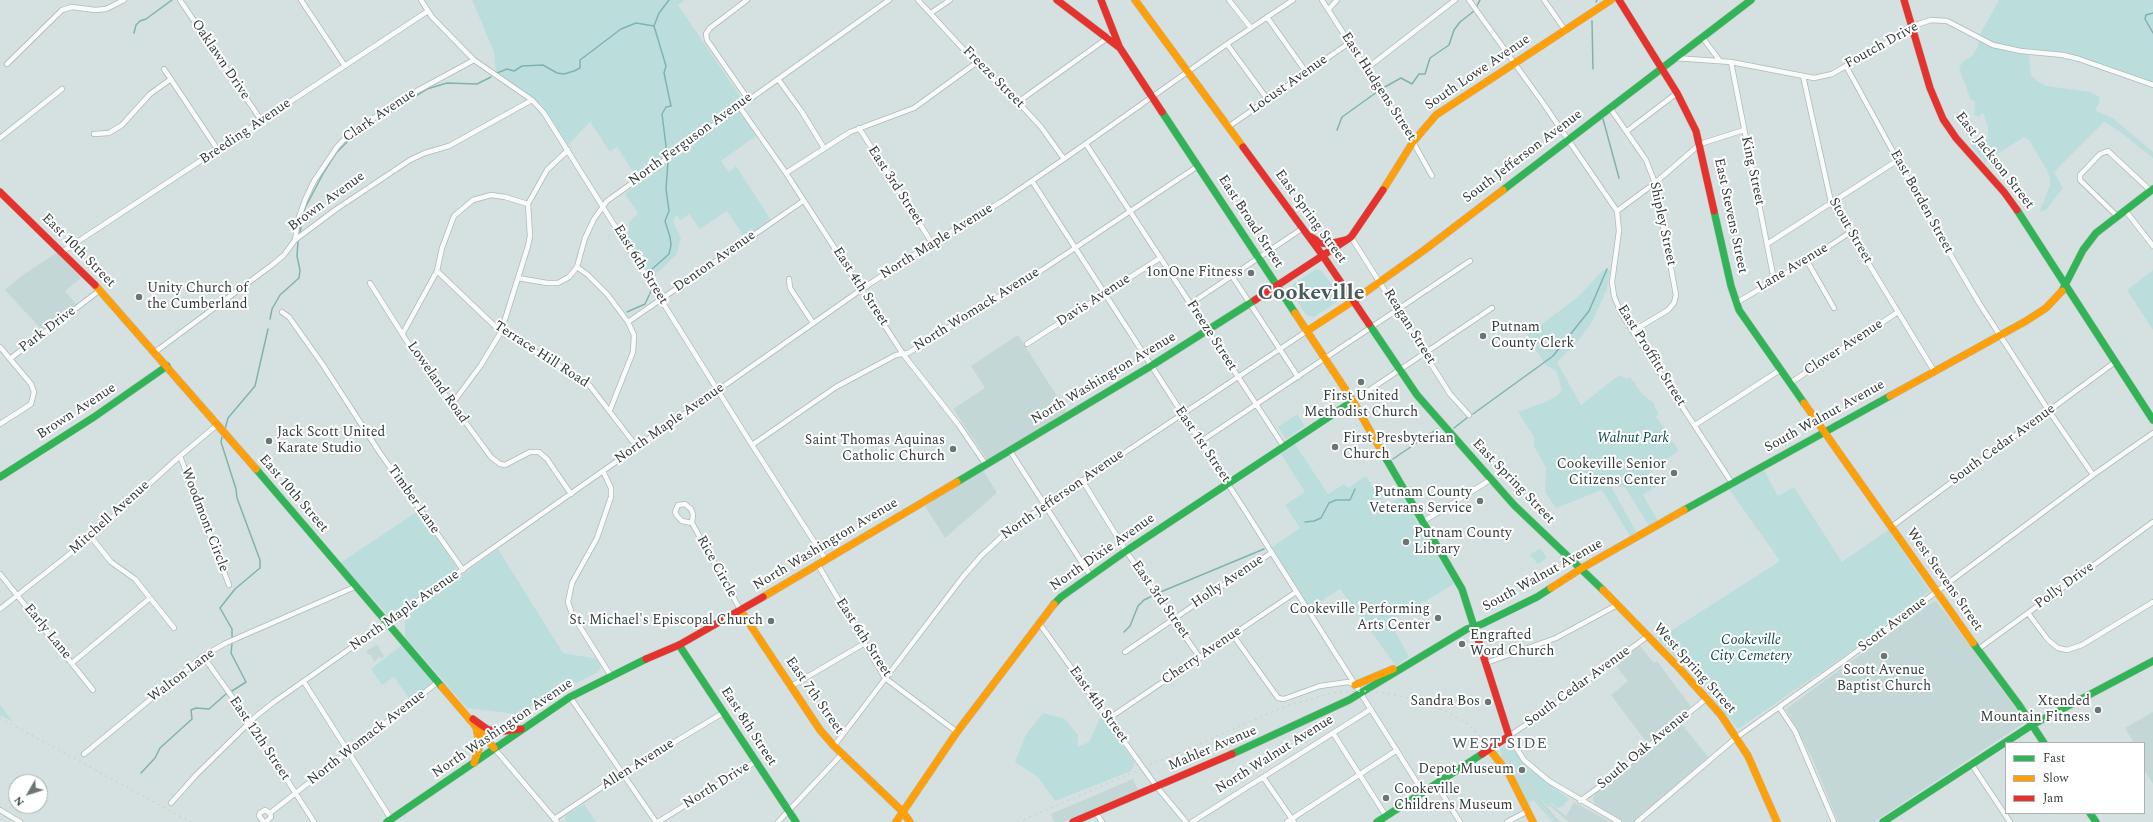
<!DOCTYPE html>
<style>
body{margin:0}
#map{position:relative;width:2153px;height:822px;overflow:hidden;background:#d5e1e0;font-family:Spectral,serif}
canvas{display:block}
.legend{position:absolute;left:2005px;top:742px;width:140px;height:72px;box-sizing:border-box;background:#fff;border:1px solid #adb1b0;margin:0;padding:5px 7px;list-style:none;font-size:12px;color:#323b3a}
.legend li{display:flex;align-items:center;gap:8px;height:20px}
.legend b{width:20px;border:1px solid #adb1b0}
.north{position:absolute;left:8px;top:774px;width:40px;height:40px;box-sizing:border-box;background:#fff;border:1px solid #adb1b0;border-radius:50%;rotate:231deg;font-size:11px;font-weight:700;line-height:16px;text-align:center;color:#323b3a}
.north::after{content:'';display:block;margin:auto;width:14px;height:18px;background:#6b7574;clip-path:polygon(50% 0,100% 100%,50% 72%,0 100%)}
</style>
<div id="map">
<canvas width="2153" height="822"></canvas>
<ul class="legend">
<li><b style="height:5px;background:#30b455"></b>Fast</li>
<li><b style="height:5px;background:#ff9f0a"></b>Slow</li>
<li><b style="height:5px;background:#e5322d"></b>Jam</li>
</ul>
<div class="north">N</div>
</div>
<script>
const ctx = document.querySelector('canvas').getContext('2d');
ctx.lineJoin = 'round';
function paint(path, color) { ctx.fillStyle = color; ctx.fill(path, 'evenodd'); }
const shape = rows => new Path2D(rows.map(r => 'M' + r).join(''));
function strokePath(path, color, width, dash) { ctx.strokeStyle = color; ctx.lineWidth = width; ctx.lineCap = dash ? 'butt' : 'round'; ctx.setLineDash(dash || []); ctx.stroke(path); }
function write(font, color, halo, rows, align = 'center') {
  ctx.font = font + ' Spectral,serif'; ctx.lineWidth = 4; ctx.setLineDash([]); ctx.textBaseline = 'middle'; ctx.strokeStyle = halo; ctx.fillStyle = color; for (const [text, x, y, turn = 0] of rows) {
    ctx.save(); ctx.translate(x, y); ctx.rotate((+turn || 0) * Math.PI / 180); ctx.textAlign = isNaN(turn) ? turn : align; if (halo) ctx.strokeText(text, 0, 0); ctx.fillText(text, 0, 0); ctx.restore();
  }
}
paint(shape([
 [58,252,82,277,65,291,77,305,43,331,5,290,24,274],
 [1018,335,1067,412,987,459,953,409,985,388,971,366],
 [983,470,997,493,945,538,925,506],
 [1934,601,1937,602,1948,616,2024,720,2024,723,1874,822,1838,822,1814,762,1786,709],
 [377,645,384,656,381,659,379,656,374,662,371,654,369,655,366,651],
 [1640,646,1654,663,1657,661,1691,707,1677,718,1708,757,1634,822,1625,822,1595,805,1593,799,1596,792,1614,779,1650,747,1611,695,1628,681,1615,664],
 [2153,712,2153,784,2144,770,2144,743,2134,743,2125,728],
 [1502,754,1526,783,1560,822,1556,822,1501,757],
 [1133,779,1138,790,1063,822,1054,822,1051,814],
 [1574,802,1610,822,1569,822,1549,805,1550,804,1566,816]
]), '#c2d7d6');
paint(shape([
 [472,0,684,0,678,5,742,99,735,105,756,136,721,161,729,172,736,166,771,220,745,238,727,211,700,229,689,214,681,220,676,215,673,221,681,239,676,255,656,274,655,285,625,235,629,231,629,222,638,213,625,194,643,180,636,176,617,147,610,152,590,122,568,145,543,107,532,97,496,73,494,52],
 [1999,0,2153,0,2153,85,2063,55,2030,52,2029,55,2031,75,2037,81,2047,86,2091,92,2099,97,2100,102,2095,110,2114,119,2153,152,2153,158,2119,131,2104,122,2054,172,2063,188,2046,210,2039,212,2050,186,2050,179,2047,170,2029,140,2024,137,1985,162,1970,145,1980,143,1988,138,1988,127,1983,112,1979,117,1974,115,1975,101,1971,100,1959,69,1962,62,1972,56,1978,47,1980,34],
 [1316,269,1322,271,1339,294,1338,301,1314,317,1306,315,1292,293,1292,285],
 [1603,270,1610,270,1607,289,1592,322,1579,340,1557,362,1581,405,1619,375,1627,379,1630,377,1643,395,1654,403,1658,415,1655,415,1679,451,1650,470,1658,485,1643,495,1658,521,1649,526,1625,487,1619,487,1613,480,1608,481,1637,533,1630,536,1602,490,1556,508,1545,492,1546,468,1534,446,1534,437,1518,412,1545,402,1557,396,1562,390,1556,371,1546,365,1526,336,1579,296],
 [2153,270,2153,330,2127,290],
 [1297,414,1305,426,1286,439,1278,427],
 [1295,444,1328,494,1344,484,1348,488,1366,476,1386,506,1402,496,1454,584,1392,621,1391,624,1409,657,1396,666,1340,589,1310,608,1272,547,1300,528,1285,505,1305,492,1281,454],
 [1764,470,1778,496,1794,487,1842,562,1888,530,1930,591,1843,657,1738,729,1707,691,1658,639,1780,561,1729,489],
 [418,511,457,568,455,571,395,615,388,615,340,563],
 [1540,548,1547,558,1538,564,1530,555],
 [498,549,563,653,597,659,601,667,598,672,516,714,467,708,405,637,405,616],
 [402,645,434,683,411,701,394,677,382,685,371,669],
 [0,705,13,722,0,715],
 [1043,713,1065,719,1078,735,1078,747,1089,742,1101,716,1135,763,1131,771,1055,801,1038,777,1015,762,1026,734],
 [1506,743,1510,744,1526,766,1569,799,1562,807,1557,808,1551,803,1548,807,1526,783,1502,754,1500,751],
 [1506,763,1556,822,1553,822,1533,800,1529,803,1531,805,1529,806],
 [584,804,596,822,566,822,565,816]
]), '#bbdedd');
strokePath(shape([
 [1596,2,1597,0],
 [1476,8,1480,0],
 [2153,13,2146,15,2145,19,2153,33],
 [1592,21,1593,69],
 [654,26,666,66,664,73,671,106,666,107,662,114,667,154],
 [134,33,136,25,140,21,146,19,172,0],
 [497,73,507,69,514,71,522,66,543,65,557,73,564,74,574,71,580,68,580,60,621,29,636,23,654,26,659,13,669,0],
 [1383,88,1401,78,1412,84,1419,74,1425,74,1430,58,1449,45,1454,30,1460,22,1474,11],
 [1603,119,1619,178],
 [1337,130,1342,117,1377,92],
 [300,232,305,208,324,172,336,153,354,135,427,89,447,83,477,84,491,77],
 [653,280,651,270,669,254,671,245,670,237,665,221,669,211,666,189,668,161],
 [627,312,645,304,652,289],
 [270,319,272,309,280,295,299,278,300,270,297,256,298,241],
 [1473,414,1553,356,1589,311,1607,269],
 [1454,428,1468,417],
 [225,429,228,418,255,386,268,329],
 [222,437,221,442,236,489,237,498,260,560,260,568,235,589,220,608,232,629,232,637],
 [1393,459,1437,429],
 [1305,522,1314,521,1321,518,1329,503,1336,500,1350,500,1355,489],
 [1158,593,1264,549],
 [1124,632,1130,626,1138,606,1144,600,1152,596],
 [232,691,246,682,231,653,232,644],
 [141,773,155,758,160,748,192,719,191,710,196,708,209,709,226,694]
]), '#80b3b0', 1.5);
const street = shape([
 [180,0,261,120],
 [301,0,345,66],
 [421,0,432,17,474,60,532,100,544,113,752,445,826,560],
 [747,0,710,28,706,34,707,40,748,99],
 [918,0,976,63,1018,102,1041,127,1064,159],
 [1229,0,1251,28],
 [1322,0,1413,142,1432,176],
 [1469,0,1543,103,1617,211,1619,231,1612,282,1614,296,1621,313,1732,483],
 [1544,0,1565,30],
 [1328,10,1337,0],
 [931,13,950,0],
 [1267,17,1306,72],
 [1702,37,1720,61],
 [1227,44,1268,100],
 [1675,58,1731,62,1814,78,1832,74,1919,24,1931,20,1947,21,1993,45,2021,51,2063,55,2079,59,2153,85],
 [1731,62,1774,280],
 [7,64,62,10,72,7,95,10,106,9,124,0],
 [1846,66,1936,230,1979,303,2049,411,2093,475],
 [164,69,218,150],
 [1366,69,1455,0],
 [1803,76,1831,202,1934,371],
 [778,79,802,112,824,148],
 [1018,102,1113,34],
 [739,106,786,173,903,354,958,424,986,465],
 [1610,108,1646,160,1655,183,1676,295,1674,303,1668,310,1633,331],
 [1228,127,1349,43],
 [859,128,932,243],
 [1627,131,1677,93],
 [94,134,109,133,122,125,150,94,171,79],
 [0,138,62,89],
 [1086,144,1284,447],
 [786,173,850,132,914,108,976,63],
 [1032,181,1246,512,1423,792],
 [2125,210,2153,246],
 [1617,211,1655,183,1700,144,1744,130],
 [2117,216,2080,180,2080,175,2100,154,2108,151,2151,191],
 [1351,237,1450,394,1469,415],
 [295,240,298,220,305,200,314,181,337,147,348,135,386,110,415,92,474,60],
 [1767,244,1898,160],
 [62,252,428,11],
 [1807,261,1834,308],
 [577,267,588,275,607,294,628,322,634,335,633,352,610,410],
 [437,271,501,332,550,360,590,386,637,447],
 [1232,276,1298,377],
 [518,278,547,283,558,283,569,277,577,267,585,238,594,219,607,201,889,0],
 [789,279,790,288,813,323],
 [370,283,413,351,491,457,500,464,505,465,530,452,539,452,547,459,571,494],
 [1736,303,1807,261,1849,233],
 [1190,304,1303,228],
 [282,312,289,317,323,365,380,453,463,570],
 [628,322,803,201],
 [403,333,437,271,442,248,454,216,473,200,491,195,505,197,528,204],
 [1027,344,1160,258],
 [0,347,31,384,34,392,31,404,0,424],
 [155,352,272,265,284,255,295,240,335,210,410,160,425,153,449,146,532,100],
 [11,358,100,290],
 [1790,383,1898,312],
 [1353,401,1492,308],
 [452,404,481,365,501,332,528,246,530,236,528,204,547,170,568,150],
 [1695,425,1780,370],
 [1200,442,1470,261],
 [752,445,836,387,896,355,908,353,1042,270,1198,166],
 [1010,451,1090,575],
 [180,456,229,585],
 [603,471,611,488,611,497,597,538,572,583,568,602,572,614,611,676],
 [1082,480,1126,551,1200,658],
 [1424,521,1490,480],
 [692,523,682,521,677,516,675,512,678,505,685,504,691,509,693,514,692,523,741,611],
 [1891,527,2115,362],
 [91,537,111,562,135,579,174,628],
 [818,565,885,678,957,732],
 [0,574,93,690],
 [0,609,91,537,180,456,217,425],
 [2028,613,2048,640,2058,648,2067,650,2082,645,2153,602],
 [1039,623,1157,787,1186,822],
 [1233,635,1278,698,1284,699,1320,686,1348,682,1355,685],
 [1977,650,2153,522],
 [1125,652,1271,553],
 [203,656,250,722,314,822],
 [72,663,150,598],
 [1486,663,1556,638,1617,605],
 [304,682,391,819],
 [790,687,865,643],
 [570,697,656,822],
 [1779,707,1795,731,1834,822],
 [1108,719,1296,592],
 [1333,733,1386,816],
 [834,746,962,578,981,556,1010,529,1307,331],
 [494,748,557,822],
 [84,754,203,656,226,643,357,586],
 [1972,765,2010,822],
 [1263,777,1294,822],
 [1436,784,1460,822],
 [1580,801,1617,774,1664,733,1707,698],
 [171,803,196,775,255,717,274,702,862,289,932,243,1001,202,1064,159,1227,44,1293,0],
 [0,810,20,822],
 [270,813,438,682],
 [1096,813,1102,822],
 [554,819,623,773,723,713],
 [264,822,259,816,260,813,265,810,270,813,271,817,266,822],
 [658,822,755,762],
 [778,822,842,754],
 [1192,822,1371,709],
 [1287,822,1397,750],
 [1507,822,1528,811],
 [1619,822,1549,781,1524,760,1509,736,1540,715,1648,636],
 [1637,822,1737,737,1845,660,2093,475,2153,433]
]);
const fast = shape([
 [1162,112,1295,313],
 [1503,190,1751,0],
 [2017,210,2153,420],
 [1714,211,1731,286,1739,310,1804,403],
 [2062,291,2083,250,2096,233,2153,189],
 [1369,324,1417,395,1514,505,1603,590],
 [1381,450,1462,589,1476,633],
 [256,469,442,687],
 [0,477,94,417,167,366],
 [957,482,1151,366,1255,300],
 [1684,510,1890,396],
 [1054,604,1061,597,1126,551,1353,401],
 [1973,643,2019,705,2044,743],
 [679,645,796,822],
 [1232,754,1349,700,1467,629,1482,624,1537,597,1551,588],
 [2090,813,2096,822],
 [387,822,570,697,646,659],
 [1377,822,1482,754],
 [1883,822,2032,725,2153,661]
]);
const slow = shape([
 [1135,0,1243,147],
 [1383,190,1413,142,1436,115,1611,0],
 [95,285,256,469],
 [1353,301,1423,251,1503,190],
 [1295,313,1353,401,1381,450],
 [1307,331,1353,301],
 [1890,396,2026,321,2046,308,2062,291],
 [1804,403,1973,643],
 [1551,588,1582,568,1684,510],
 [1603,590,1680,669,1721,715,1748,756,1777,822],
 [763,597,957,482],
 [741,611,820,730,834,746,903,812,910,822],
 [1355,685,1393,669],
 [442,687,494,748],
 [1490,750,1509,774,1533,822],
 [474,763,480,746,476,727],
 [896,822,957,732,1054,604]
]);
const jam = shape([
 [1057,0,1120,48,1162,112],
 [1101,0,1119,46],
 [1619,0,1677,93,1696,131,1714,211],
 [1904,0,1930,88,1943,119,1956,138,2004,192,2017,210],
 [1243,147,1323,256,1369,324],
 [0,192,95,285],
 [1311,237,1321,243,1329,244,1346,240],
 [1255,300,1351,237,1383,190],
 [1476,633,1509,736,1482,754],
 [646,659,679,645,763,597],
 [473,719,487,729,496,732,521,729],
 [1073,822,1232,754]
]);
strokePath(street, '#b0b9b8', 6);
strokePath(fast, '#b0b9b8', 8);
strokePath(slow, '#b0b9b8', 8);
strokePath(jam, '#b0b9b8', 8);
strokePath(street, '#f9fafa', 4.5);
strokePath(fast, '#30b455', 7);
strokePath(slow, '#ff9f0a', 7);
strokePath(jam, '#e5322d', 7);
strokePath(shape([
 [0,718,191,822],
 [1550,805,1570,822],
 [1018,822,1286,706,1332,693,1364,691,1386,693,1425,702,1449,713,1466,723,1497,751,1559,822]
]), '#ced3d2', 1.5, [2, 4]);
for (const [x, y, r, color] of [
 [1251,273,4,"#6b7574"],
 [139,297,4,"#6b7574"],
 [1483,336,4,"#6b7574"],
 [1361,382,4,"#6b7574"],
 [269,441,4,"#6b7574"],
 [1335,447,4,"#6b7574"],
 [953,449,4,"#6b7574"],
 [1674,473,4,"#6b7574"],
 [1480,501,4,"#6b7574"],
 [1406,542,4,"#6b7574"],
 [1438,618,4,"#6b7574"],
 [771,621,4,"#6b7574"],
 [1462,644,4,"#6b7574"],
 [1884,656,4,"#6b7574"],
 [1488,702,4,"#6b7574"],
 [2098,710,4,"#6b7574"],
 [1522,770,4,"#6b7574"],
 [1386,798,4,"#6b7574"]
]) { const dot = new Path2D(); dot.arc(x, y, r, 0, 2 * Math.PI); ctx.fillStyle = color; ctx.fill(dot); strokePath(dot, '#fff', 1.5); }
write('14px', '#323b3a', '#fff', [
 ["Foutch Drive",1882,46,-29],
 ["Oaklawn Drive",220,60,56],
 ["South Lowe Avenue",1478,73,-34],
 ["Freeze Street",993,78,45],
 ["Locust Avenue",1289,85,-35],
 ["East Hudgens Street",1378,87,57],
 ["Clark Avenue",380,116,-34],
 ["Breeding Avenue",246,132,-34],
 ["North Ferguson Avenue",691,140,-36],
 ["South Jefferson Avenue",1523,157,-37],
 ["East Jackson Street",1994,161,52],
 ["King Street",1752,171,78],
 ["East 3rd Street",895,186,57],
 ["Brown Avenue",327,202,-36],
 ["East Borden Street",1921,202,61],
 ["East Stevens Street",1730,216,78],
 ["East Spring Street",1310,217,54],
 ["East Broad Street",1250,222,57],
 ["Shipley Street",1662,224,78],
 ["Stout Street",1850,231,60],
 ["North Maple Avenue",937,242,-32],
 ["East 10th Street",78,251,45],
 ["Denton Avenue",715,262,-35],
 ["East 6th Street",640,265,58],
 ["Lane Avenue",1793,268,-31],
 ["East 4th Street",860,287,57],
 ["Davis Avenue",1094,301,-33],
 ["North Womack Avenue",977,310,-32],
 ["Reagan Street",1409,327,58],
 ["Park Drive",48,330,-37],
 ["Freeze Street",1211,336,57],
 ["Clover Avenue",1844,348,-33],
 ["Terrace Hill Road",541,355,33],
 ["East Proffitt Street",1651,356,58],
 ["North Washington Avenue",1104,379,-31],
 ["Loweland Road",437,383,55],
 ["Brown Avenue",77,412,-33],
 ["South Walnut Avenue",1825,417,-29],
 ["North Maple Avenue",670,424,-35],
 ["East 1st Street",1202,445,56],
 ["South Cedar Avenue",2003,445,-36],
 ["East Spring Street",1513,482,46],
 ["East 10th Street",293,494,49],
 ["North Jefferson Avenue",1063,495,-35],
 ["Timber Lane",413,500,55],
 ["Mitchell Avenue",110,518,-42],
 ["Woodmont Circle",204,520,69],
 ["North Washington Avenue",826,545,-31],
 ["North Dixie Avenue",1103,553,-35],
 ["Rice Circle",716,567,61],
 ["South Walnut Avenue",1543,576,-29],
 ["West Stevens Street",1944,580,55],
 ["Holly Avenue",1228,582,-34],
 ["Polly Drive",2065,586,-36],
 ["East 3rd Street",1160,600,55],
 ["North Maple Avenue",405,611,-35],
 ["Scott Avenue",1893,625,-37],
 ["Early Lane",47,632,51],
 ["East 6th Street",863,638,57],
 ["Cherry Avenue",1202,656,-34],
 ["West Spring Street",1694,669,48],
 ["Walton Lane",182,676,-37],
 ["South Cedar Avenue",1578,687,-36],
 ["East 7th Street",814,696,55],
 ["East 4th Street",1098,705,54],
 ["East 8th Street",748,727,57],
 ["North Washington Avenue",503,729,-34],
 ["North Womack Avenue",367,738,-38],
 ["East 12th Street",259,739,56],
 ["Mahler Avenue",1213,749,-23],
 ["South Oak Avenue",1644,750,-40],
 ["North Walnut Avenue",1275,755,-32],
 ["Allen Avenue",638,765,-32],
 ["North Drive",717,786,-32]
]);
write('14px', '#323b3a', '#fff', [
 ["1onOne Fitness",1243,273],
 ["Unity Church of",147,289,"left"],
 ["the Cumberland",147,305,"left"],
 ["Putnam",1491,328,"left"],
 ["County Clerk",1491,344,"left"],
 ["First United",1361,397,"center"],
 ["Methodist Church",1361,413,"center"],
 ["Jack Scott United",277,433,"left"],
 ["Karate Studio",277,449,"left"],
 ["First Presbyterian",1343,439,"left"],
 ["Church",1343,455,"left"],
 ["Saint Thomas Aquinas",945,441],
 ["Catholic Church",945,457],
 ["Cookeville Senior",1666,465],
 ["Citizens Center",1666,481],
 ["Putnam County",1472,493],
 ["Veterans Service",1472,509],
 ["Putnam County",1414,534,"left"],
 ["Library",1414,550,"left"],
 ["Cookeville Performing",1430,610],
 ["Arts Center",1430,626],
 ["St. Michael's Episcopal Church",763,621],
 ["Engrafted",1470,636,"left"],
 ["Word Church",1470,652,"left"],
 ["Scott Avenue",1884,671,"center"],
 ["Baptist Church",1884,687,"center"],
 ["Sandra Bos",1480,702],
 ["Xtended",2090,702],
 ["Mountain Fitness",2090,718],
 ["Depot Museum",1514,770],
 ["Cookeville",1394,790,"left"],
 ["Childrens Museum",1394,806,"left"]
], 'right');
write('italic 14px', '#094948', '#fff', [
 ["Walnut Park",1633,439],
 ["Cookeville",1751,641],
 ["City Cemetery",1751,657]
]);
ctx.letterSpacing = '1px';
write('16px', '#485a59', '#fff', [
 ["WEST SIDE",1500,745]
]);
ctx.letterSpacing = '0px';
write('bold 22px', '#485a59', '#fff', [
 ["Cookeville",1311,295]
]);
</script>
